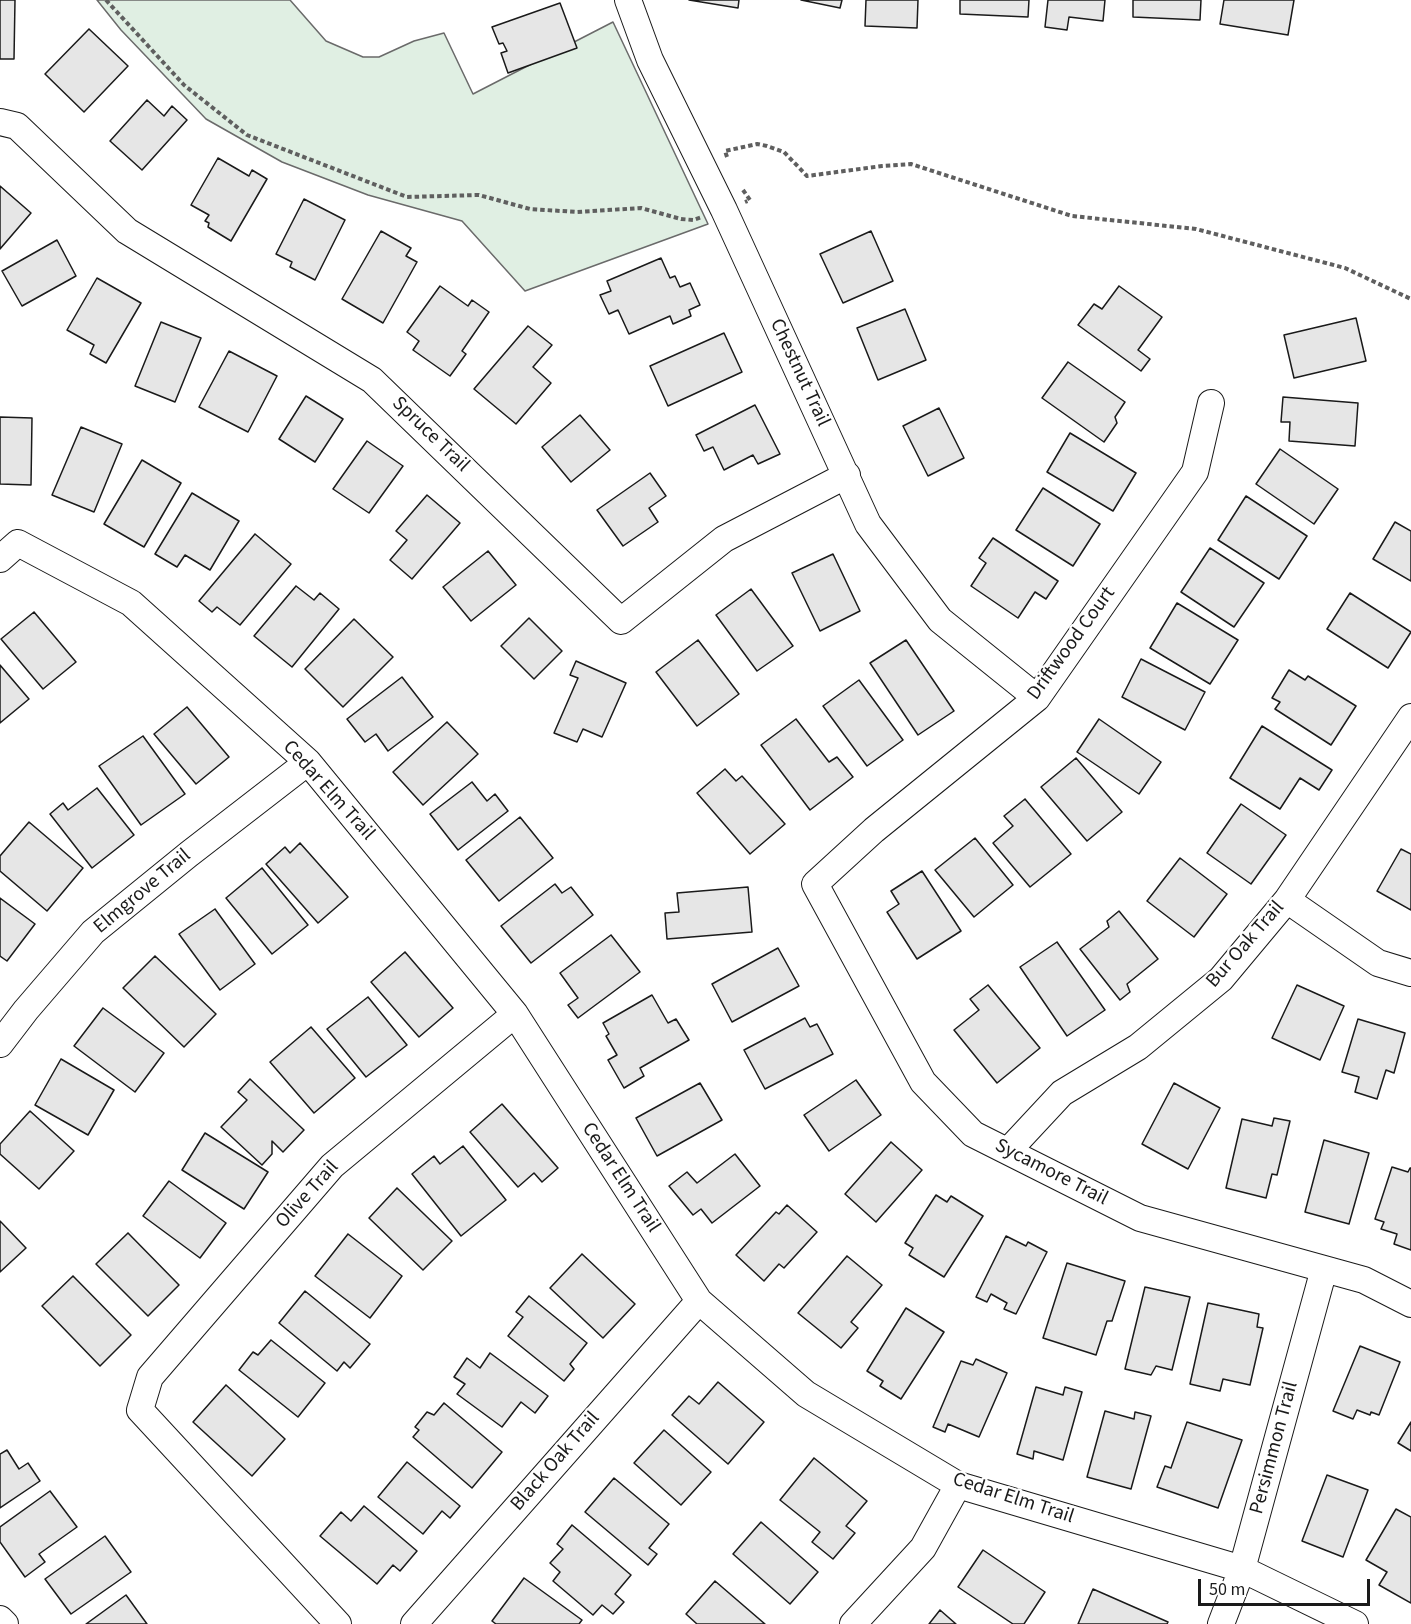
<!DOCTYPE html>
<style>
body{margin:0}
#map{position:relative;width:1411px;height:1624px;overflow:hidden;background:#fff;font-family:"Source Sans 3",sans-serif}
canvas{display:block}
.scale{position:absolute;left:1198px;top:1579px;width:172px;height:27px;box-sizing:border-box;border:3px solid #1a1a1a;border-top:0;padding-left:8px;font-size:18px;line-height:21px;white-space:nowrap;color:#1a1a1a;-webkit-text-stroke:4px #fff;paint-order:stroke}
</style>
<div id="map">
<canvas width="1411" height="1624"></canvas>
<div class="scale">50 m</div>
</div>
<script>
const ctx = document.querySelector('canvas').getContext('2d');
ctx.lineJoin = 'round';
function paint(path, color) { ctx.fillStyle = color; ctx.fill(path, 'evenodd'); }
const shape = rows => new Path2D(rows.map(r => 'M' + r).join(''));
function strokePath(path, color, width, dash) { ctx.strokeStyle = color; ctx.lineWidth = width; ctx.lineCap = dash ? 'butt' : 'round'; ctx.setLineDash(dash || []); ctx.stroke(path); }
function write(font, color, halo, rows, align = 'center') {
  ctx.font = font + ' "Source Sans 3",sans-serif'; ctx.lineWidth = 4.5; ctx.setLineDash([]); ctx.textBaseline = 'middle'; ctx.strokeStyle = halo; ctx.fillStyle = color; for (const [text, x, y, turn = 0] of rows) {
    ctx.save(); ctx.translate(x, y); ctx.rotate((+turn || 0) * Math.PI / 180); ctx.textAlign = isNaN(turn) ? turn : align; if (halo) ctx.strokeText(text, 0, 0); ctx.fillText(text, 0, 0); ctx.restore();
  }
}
const green = shape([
 [97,0,290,0,326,41,363,57,379,57,414,41,444,33,473,94,613,22,708,224,525,291,462,221,368,195,282,162,206,119,121,30,97,0]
]);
paint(green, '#e0efe3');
strokePath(green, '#6a6a6a', 1.5);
const building = shape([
 [0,0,15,0,14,59,0,59,0,0],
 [689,0,739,0,738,8,689,0],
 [801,0,842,0,840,8,801,0],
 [866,0,918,0,917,28,865,26,866,0],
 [960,0,1029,0,1028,17,960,14,960,0],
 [1048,0,1105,0,1103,21,1069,17,1067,30,1045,27,1048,0],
 [1133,0,1201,0,1200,20,1133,17,1133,0],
 [1224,0,1294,0,1288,35,1220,24,1224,0],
 [560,3,577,48,508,73,501,53,507,51,503,43,499,44,492,27,560,3],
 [89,29,128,66,84,112,45,74,89,29],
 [147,100,164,116,172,106,187,120,142,170,110,141,147,100],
 [218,158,249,176,252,170,267,179,231,241,208,227,209,223,205,221,209,215,191,205,218,158],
 [0,186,31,213,0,249,0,186],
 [304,199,345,220,315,280,290,267,292,262,276,254,304,199],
 [381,231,411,248,406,256,417,262,383,323,342,299,381,231],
 [871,231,893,281,843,303,820,254,871,231],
 [57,240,76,276,22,306,2,271,57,240],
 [661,258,670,278,675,276,680,287,690,283,700,305,689,310,691,316,673,324,670,316,629,334,618,310,609,314,600,295,611,291,607,281,661,258],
 [97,278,141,303,106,363,90,354,94,345,67,330,97,278],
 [440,286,468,306,472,300,489,312,462,351,466,354,450,376,413,350,419,341,407,332,440,286],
 [1119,286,1162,317,1138,350,1150,359,1141,371,1078,325,1094,304,1102,309,1119,286],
 [905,309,926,360,878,380,857,328,905,309],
 [1356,318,1366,361,1294,378,1284,335,1356,318],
 [161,322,201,338,175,402,135,386,161,322],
 [528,326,552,345,533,367,551,383,516,424,474,389,528,326],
 [724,333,742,372,668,406,650,366,724,333],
 [229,351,277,376,248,432,199,407,229,351],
 [1068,362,1125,402,1115,417,1117,423,1104,442,1042,398,1068,362],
 [306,396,343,419,315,462,279,439,306,396],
 [1283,397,1358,403,1355,446,1289,441,1290,422,1281,422,1283,397],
 [755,405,780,454,758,464,753,455,724,470,713,447,704,451,696,435,755,405],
 [939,408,964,458,928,476,903,426,939,408],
 [580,415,610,450,571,482,542,447,580,415],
 [0,417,32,418,31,485,0,484,0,417],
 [81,427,122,444,94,512,52,495,81,427],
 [1070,433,1136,473,1113,511,1047,472,1070,433],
 [367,441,403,466,369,513,333,489,367,441],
 [1280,449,1338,489,1314,524,1256,484,1280,449],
 [142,460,181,483,144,547,104,524,142,460],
 [650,473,666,496,649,508,658,522,623,546,597,510,650,473],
 [1043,488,1100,524,1073,566,1016,530,1043,488],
 [192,493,239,521,210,570,185,555,177,567,155,554,192,493],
 [427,495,460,523,412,579,390,560,407,540,396,531,427,495],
 [1246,496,1307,536,1279,579,1218,540,1246,496],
 [1395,522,1411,531,1411,581,1373,559,1395,522],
 [255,534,291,564,240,625,217,607,212,612,199,601,255,534],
 [993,538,1058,581,1046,599,1035,592,1018,618,971,586,986,563,979,558,993,538],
 [1210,548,1264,583,1234,627,1181,592,1210,548],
 [488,551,516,585,471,621,443,587,488,551],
 [833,554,860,611,820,631,792,573,833,554],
 [296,586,314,600,320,593,339,609,292,667,254,636,296,586],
 [751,589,793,646,757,671,716,615,751,589],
 [1350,593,1411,632,1388,668,1327,629,1350,593],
 [1177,603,1238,640,1210,684,1150,648,1177,603],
 [34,612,76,662,43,689,1,639,34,612],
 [529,618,562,651,534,679,501,646,529,618],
 [354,619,393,657,343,707,305,669,354,619],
 [698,640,739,694,697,726,656,672,698,640],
 [906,640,954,711,918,735,870,663,906,640],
 [1141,659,1205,692,1185,730,1122,697,1141,659],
 [576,661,626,683,602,737,583,729,577,742,554,733,578,678,570,675,576,661],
 [0,665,29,699,0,723,0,665],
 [1289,670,1305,680,1308,676,1356,706,1331,745,1275,709,1280,702,1272,698,1289,670],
 [402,677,433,717,388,751,376,734,365,742,347,719,402,677],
 [859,680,903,740,867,766,823,706,859,680],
 [187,707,229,757,196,784,154,734,187,707],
 [796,719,829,762,837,757,853,777,810,810,761,745,796,719],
 [1099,719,1161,762,1139,794,1077,752,1099,719],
 [447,722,478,754,423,805,393,772,447,722],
 [1262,726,1332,770,1319,790,1300,778,1280,809,1230,778,1262,726],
 [143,736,185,794,141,825,99,766,143,736],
 [1076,758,1122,812,1087,841,1041,787,1076,758],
 [725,769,736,781,742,776,785,824,750,854,697,793,725,769],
 [472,782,487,801,495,794,508,811,458,850,430,814,472,782],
 [97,788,134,835,92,868,50,814,63,803,68,810,97,788],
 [1025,799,1071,854,1030,887,993,843,1013,826,1004,816,1025,799],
 [1241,804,1286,835,1251,884,1207,853,1241,804],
 [520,817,553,858,499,901,466,860,520,817],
 [29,822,83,868,47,911,0,871,0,856,29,822],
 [975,838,1013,885,974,917,935,870,975,838],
 [300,843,348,897,318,923,266,864,285,847,290,853,300,843],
 [1401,849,1411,854,1411,910,1377,891,1401,849],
 [1180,858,1227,894,1194,937,1147,901,1180,858],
 [262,868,308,925,272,954,226,898,262,868],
 [922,871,961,931,917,959,887,912,899,904,891,891,922,871],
 [555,884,562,893,571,887,593,915,531,963,501,926,555,884],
 [748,887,752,932,667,939,665,913,679,912,677,893,748,887],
 [0,898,35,924,7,961,0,956,0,898],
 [215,909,255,964,220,990,179,934,215,909],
 [1119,911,1158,959,1127,984,1130,992,1120,1000,1080,949,1109,927,1107,921,1119,911],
 [611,935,640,972,578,1018,568,1005,578,998,560,973,611,935],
 [1057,942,1105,1010,1067,1036,1020,967,1057,942],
 [778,948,799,986,732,1022,712,984,778,948],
 [405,952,453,1008,419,1037,371,982,405,952],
 [155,956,216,1014,184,1047,123,988,155,956],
 [988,985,1040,1048,997,1083,954,1030,979,1010,970,999,988,985],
 [1297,985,1344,1006,1320,1060,1272,1038,1297,985],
 [652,995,668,1023,676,1019,689,1040,640,1068,644,1076,624,1088,608,1060,617,1055,606,1036,609,1034,603,1023,652,995],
 [368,997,407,1045,366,1077,327,1029,368,997],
 [103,1008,164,1053,135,1092,74,1046,103,1008],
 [805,1018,810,1027,817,1024,833,1054,765,1089,744,1050,805,1018],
 [1358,1019,1405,1033,1394,1073,1386,1070,1377,1099,1355,1092,1359,1077,1342,1072,1358,1019],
 [311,1027,355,1078,314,1113,270,1062,311,1027],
 [61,1059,114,1090,88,1135,35,1105,61,1059],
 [250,1079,304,1130,283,1152,272,1141,272,1154,262,1165,221,1127,247,1100,238,1092,250,1079],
 [856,1080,881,1115,829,1151,804,1115,856,1080],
 [700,1083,722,1120,657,1156,636,1118,700,1083],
 [1174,1083,1220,1108,1188,1169,1142,1144,1174,1083],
 [502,1104,558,1168,542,1182,534,1173,518,1187,470,1132,502,1104],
 [30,1111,74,1151,39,1189,0,1154,0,1144,30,1111],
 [1274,1118,1290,1121,1277,1175,1272,1174,1266,1198,1226,1188,1242,1119,1272,1126,1274,1118],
 [205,1133,268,1172,244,1209,182,1170,205,1133],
 [1324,1140,1369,1153,1349,1224,1305,1212,1324,1140],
 [891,1142,922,1170,876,1222,845,1194,891,1142],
 [463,1146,506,1200,461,1236,412,1174,434,1156,440,1164,463,1146],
 [735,1154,760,1186,712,1223,701,1209,693,1215,669,1186,687,1172,697,1183,735,1154],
 [1392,1167,1408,1172,1410,1168,1411,1168,1411,1250,1394,1244,1397,1234,1381,1229,1384,1222,1375,1219,1392,1167],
 [169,1181,226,1223,200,1258,143,1216,169,1181],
 [397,1188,452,1241,423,1270,369,1218,397,1188],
 [936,1195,947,1202,951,1196,983,1216,944,1277,909,1255,913,1248,905,1243,936,1195],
 [787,1205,817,1232,784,1268,779,1264,764,1281,736,1255,776,1212,779,1214,787,1205],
 [0,1221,26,1248,0,1272,0,1221],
 [128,1233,179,1285,148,1316,96,1264,128,1233],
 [348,1234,402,1276,370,1318,315,1276,348,1234],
 [1006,1236,1026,1246,1028,1242,1047,1252,1016,1314,1004,1309,1007,1303,991,1294,987,1302,976,1297,1006,1236],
 [582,1254,635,1304,603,1338,550,1288,582,1254],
 [847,1256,882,1285,851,1322,858,1328,841,1348,798,1313,847,1256],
 [1067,1263,1125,1281,1112,1321,1107,1321,1096,1355,1043,1338,1067,1263],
 [73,1276,131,1335,100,1366,42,1306,73,1276],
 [1145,1287,1190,1297,1172,1370,1156,1366,1151,1375,1125,1369,1145,1287],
 [305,1291,370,1344,350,1368,344,1362,337,1371,279,1323,305,1291],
 [529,1296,587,1343,570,1364,574,1369,564,1381,508,1336,523,1317,516,1312,529,1296],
 [1208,1303,1259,1314,1257,1327,1263,1328,1250,1385,1223,1379,1220,1391,1190,1384,1208,1303],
 [906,1308,944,1332,901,1399,880,1386,883,1381,867,1371,906,1308],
 [271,1340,325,1383,298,1417,239,1370,253,1352,258,1355,271,1340],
 [1360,1346,1400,1362,1379,1415,1371,1412,1370,1415,1357,1410,1353,1419,1333,1411,1360,1346],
 [490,1353,548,1396,535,1413,521,1402,502,1427,457,1394,465,1384,454,1377,467,1358,480,1368,490,1353],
 [976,1359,1007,1373,979,1437,948,1424,945,1432,933,1427,961,1361,973,1365,976,1359],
 [718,1382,764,1422,728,1464,672,1415,689,1396,699,1404,718,1382],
 [226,1385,285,1439,252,1476,193,1422,226,1385],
 [1036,1387,1063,1395,1065,1387,1082,1392,1063,1460,1034,1451,1033,1459,1017,1454,1036,1387],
 [444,1403,502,1452,472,1488,413,1437,419,1430,415,1427,427,1412,434,1415,444,1403],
 [1105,1411,1134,1419,1135,1412,1151,1416,1131,1489,1087,1477,1105,1411],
 [1187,1422,1242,1440,1218,1508,1157,1487,1165,1466,1171,1468,1187,1422],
 [1411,1422,1411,1451,1398,1443,1411,1422],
 [664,1430,711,1472,681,1505,634,1463,664,1430],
 [7,1450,19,1469,28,1463,40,1481,0,1508,0,1454,7,1450],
 [814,1458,867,1501,846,1526,855,1533,833,1559,812,1542,820,1532,780,1500,814,1458],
 [407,1462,460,1506,450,1518,442,1511,423,1534,378,1497,407,1462],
 [1327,1475,1368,1490,1343,1557,1302,1541,1327,1475],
 [614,1478,669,1524,649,1548,657,1554,648,1565,585,1512,614,1478],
 [50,1491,77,1527,39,1554,45,1562,25,1577,0,1542,0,1527,50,1491],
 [364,1506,417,1551,400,1571,393,1565,377,1584,320,1536,341,1512,351,1521,364,1506],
 [1396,1509,1411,1517,1411,1603,1379,1585,1387,1572,1366,1560,1396,1509],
 [761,1522,818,1572,790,1604,733,1554,761,1522],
 [572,1525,631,1575,615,1594,624,1602,613,1614,602,1605,593,1615,553,1581,560,1572,550,1563,563,1549,557,1544,572,1525],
 [105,1536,131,1572,71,1614,45,1579,105,1536],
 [983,1550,1045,1592,1024,1624,1013,1624,958,1587,983,1550],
 [524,1578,582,1620,579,1624,496,1624,492,1621,524,1578],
 [715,1581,765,1624,697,1624,686,1614,715,1581],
 [1093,1589,1168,1622,1167,1624,1078,1624,1093,1589],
 [126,1595,147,1624,86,1624,126,1595],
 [940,1610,956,1624,929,1624,940,1610]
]);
paint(building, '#e6e6e6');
strokePath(building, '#1a1a1a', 1.5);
const minor = shape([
 [628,0,650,60,724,210,868,524,940,620,1037,698],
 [0,122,17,126,127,231,372,380,621,621,724,539,847,475],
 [1211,403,1195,472,1037,698,874,830,815,884,923,1082,973,1134,1140,1218,1364,1280,1411,1304],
 [0,559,18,543,131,603,308,762,515,1014,699,1301,806,1394,958,1485,1242,1569,1355,1624],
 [1287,900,1378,963,1411,973],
 [0,1044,26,1010,93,932,189,854,308,762],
 [1008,1151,1062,1093,1138,1047,1221,979,1287,900,1411,717],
 [0,1619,5,1624],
 [338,1624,140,1410,150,1377,332,1166,515,1014],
 [414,1624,699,1301],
 [853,1624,923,1548,958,1485],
 [1221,1624,1242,1569,1324,1269]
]);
strokePath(minor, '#1a1a1a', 28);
strokePath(shape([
 [106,0,184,85,247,135,407,197,479,195,530,209,577,212,641,208,681,219,693,220,702,217],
 [727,157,725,151,757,144,767,146,784,152,807,176,882,166,911,164,1072,216,1196,229,1345,268,1411,299],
 [743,190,750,200,745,202]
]), '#5f5f5f', 4, [4.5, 3]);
strokePath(minor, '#fff', 26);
write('20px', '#1a1a1a', '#fff', [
 ["Chestnut Trail",799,373,65],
 ["Spruce Trail",430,435,44],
 ["Driftwood Court",1072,644,-54],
 ["Cedar Elm Trail",328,791,48],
 ["Elmgrove Trail",143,892,-40],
 ["Bur Oak Trail",1246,945,-49],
 ["Sycamore Trail",1051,1173,27],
 ["Cedar Elm Trail",620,1178,57],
 ["Olive Trail",308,1195,-48],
 ["Persimmon Trail",1275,1448,-75],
 ["Black Oak Trail",556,1462,-49],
 ["Cedar Elm Trail",1013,1499,18]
]);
</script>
